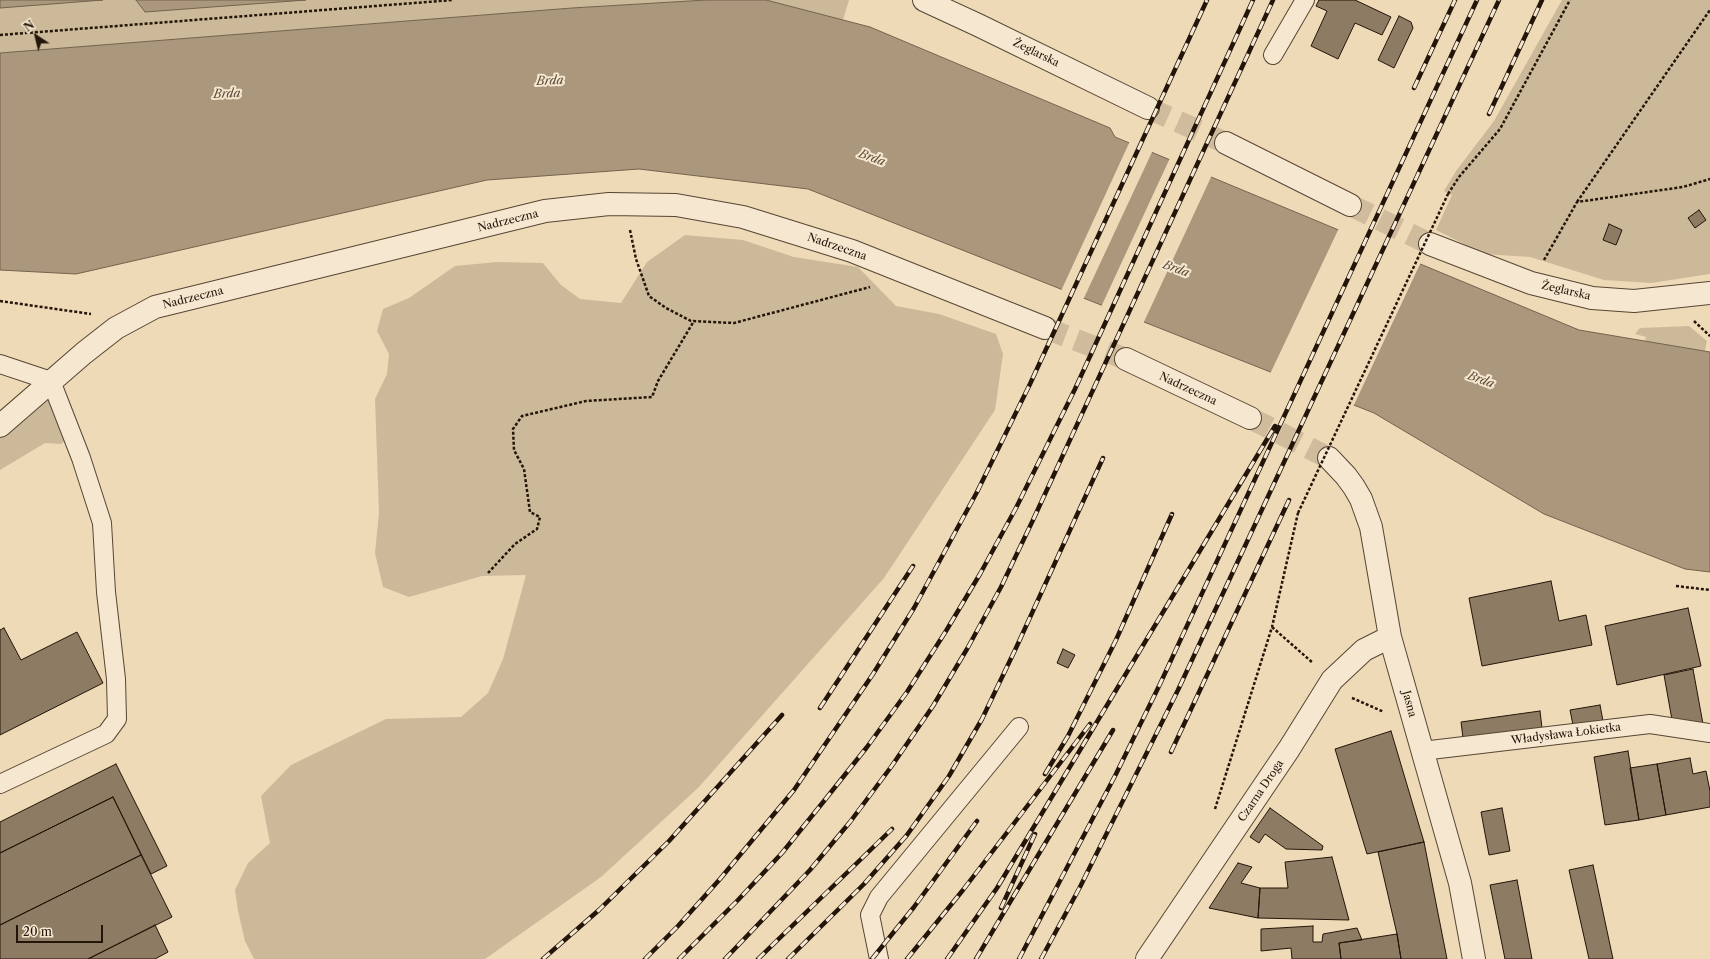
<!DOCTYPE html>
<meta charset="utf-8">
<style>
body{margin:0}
#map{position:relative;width:1710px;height:959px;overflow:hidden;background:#efdab7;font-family:"Libre Caslon Text",serif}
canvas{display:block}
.north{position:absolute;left:16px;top:16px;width:40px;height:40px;-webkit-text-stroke:3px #f5e7d0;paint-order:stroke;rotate:325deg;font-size:11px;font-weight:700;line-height:16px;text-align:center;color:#231509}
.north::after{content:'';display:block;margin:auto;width:14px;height:18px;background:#231509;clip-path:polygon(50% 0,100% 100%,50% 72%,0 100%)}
.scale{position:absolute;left:16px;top:925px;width:87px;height:18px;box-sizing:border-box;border:2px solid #231509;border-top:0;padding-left:5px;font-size:12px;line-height:14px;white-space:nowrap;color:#231509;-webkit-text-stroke:3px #f5e7d0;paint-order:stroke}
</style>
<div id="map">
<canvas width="1710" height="959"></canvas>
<div class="north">N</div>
<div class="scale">20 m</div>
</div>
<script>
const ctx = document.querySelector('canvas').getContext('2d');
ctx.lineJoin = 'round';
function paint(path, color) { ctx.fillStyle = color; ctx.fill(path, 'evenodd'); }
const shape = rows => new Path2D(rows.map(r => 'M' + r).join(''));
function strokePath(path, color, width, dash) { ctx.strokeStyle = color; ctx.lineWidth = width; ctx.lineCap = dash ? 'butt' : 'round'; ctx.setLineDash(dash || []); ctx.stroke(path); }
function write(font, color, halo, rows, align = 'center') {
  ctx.font = font + ' "Libre Caslon Text",serif'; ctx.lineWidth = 4; ctx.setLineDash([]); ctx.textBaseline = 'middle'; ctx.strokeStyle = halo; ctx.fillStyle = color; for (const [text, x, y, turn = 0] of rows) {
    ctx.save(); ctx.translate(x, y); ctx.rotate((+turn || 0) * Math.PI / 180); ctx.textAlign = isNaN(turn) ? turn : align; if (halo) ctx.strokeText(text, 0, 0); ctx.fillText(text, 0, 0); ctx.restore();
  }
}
paint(shape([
 [0,0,706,0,572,8,0,53],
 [766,0,849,0,843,20],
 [1562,0,1710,0,1710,274,1651,283,1604,280,1530,257,1484,254,1436,230,1452,195,1444,191,1456,171,1494,121],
 [685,235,743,240,794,257,858,267,896,306,939,314,996,334,1003,354,995,410,884,578,698,788,601,877,485,959,254,959,245,941,238,911,235,890,248,863,270,843,261,796,291,765,386,719,461,717,488,693,503,659,526,575,482,576,409,597,383,587,375,553,379,513,375,399,387,374,389,354,377,331,383,309,409,298,455,266,497,262,543,263,560,284,580,299,621,303,647,262],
 [1689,326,1707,341,1704,355,1645,341,1646,337,1635,334,1640,328],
 [48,380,70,437,61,444,45,443,0,470,0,423]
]), '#ccb999');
const water = shape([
 [0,0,103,0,0,8,0,0],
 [136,0,306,0,145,12,136,0],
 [706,0,766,0,870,27,1110,128,1115,137,1579,330,1710,352,1710,572,1685,569,1544,514,1374,413,808,189,639,169,487,180,76,274,0,270,0,53,572,8,706,0]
]);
paint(water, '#aa977c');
strokePath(water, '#74634e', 1);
paint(shape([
 [1130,141,1153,150,1083,300,1061,291],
 [1170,158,1212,175,1143,324,1101,307],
 [1339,228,1421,262,1353,407,1270,374]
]), '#efdab7');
const building = shape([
 [1319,0,1355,0,1391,17,1382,35,1355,23,1338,59,1311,46,1327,11,1316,6,1319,0],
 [1399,16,1411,22,1413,28,1394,68,1378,60,1399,16],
 [1699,210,1706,220,1695,228,1688,218,1699,210],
 [1609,224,1622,230,1616,245,1603,240,1609,224],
 [1551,581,1559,621,1586,615,1592,645,1482,666,1469,598,1551,581],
 [1688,608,1701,666,1617,685,1605,626,1688,608],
 [4,628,21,660,77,632,103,683,0,735,0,630,4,628],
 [1063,649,1075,655,1068,668,1057,663,1063,649],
 [1693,669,1703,724,1672,720,1664,675,1693,669],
 [1600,705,1603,721,1573,725,1570,710,1600,705],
 [1540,711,1542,728,1463,738,1461,722,1540,711],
 [1391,731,1424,842,1367,854,1335,749,1391,731],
 [1628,751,1639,820,1605,825,1594,757,1628,751],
 [1690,758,1693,774,1706,771,1710,791,1710,807,1666,815,1657,764,1690,758],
 [116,764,167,866,151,874,113,797,0,853,0,822,116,764],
 [1657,764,1666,815,1639,820,1630,768,1657,764],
 [113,797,141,855,0,925,0,853,113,797],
 [1270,808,1323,846,1322,850,1286,849,1265,834,1259,843,1250,837,1270,808],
 [1502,808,1510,851,1489,855,1481,812,1502,808],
 [1424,842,1447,959,1401,959,1397,934,1378,852,1424,842],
 [141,855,172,917,88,959,0,959,0,925,141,855],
 [1332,857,1349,920,1258,918,1260,888,1288,888,1285,862,1332,857],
 [1238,863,1252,867,1241,883,1260,888,1258,918,1209,908,1238,863],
 [1593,865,1613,959,1589,959,1569,870,1593,865],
 [1517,880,1532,959,1505,959,1490,885,1517,880],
 [155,925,168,952,155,959,88,959,155,925],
 [1313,926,1313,942,1322,942,1323,934,1357,928,1362,940,1339,943,1341,959,1292,959,1291,948,1261,951,1261,929,1313,926],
 [1397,934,1401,959,1341,959,1339,943,1397,934]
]);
paint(building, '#8d7b63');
strokePath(building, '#231509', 1);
strokePath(shape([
 [1045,328,1126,359],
 [1250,418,1329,458]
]), '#d0bc9d', 22, [22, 11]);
strokePath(shape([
 [1148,108,1226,143],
 [1350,205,1430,244]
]), '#d0bc9d', 22, [22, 11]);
const service = shape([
 [1273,55,1305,0],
 [0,364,51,381,81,458,102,523,106,592,116,679,117,719,106,734,0,784],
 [1422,751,1650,724,1710,733],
 [879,959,870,915,879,897,1019,727]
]);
const minor = shape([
 [1126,359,1250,418],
 [0,426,84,353,116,328,155,307,545,211,609,204,676,205,743,217,852,251,1045,328],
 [1329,458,1346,476,1354,487,1361,499,1371,527,1390,637,1460,883,1474,959],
 [1147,959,1289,749,1332,680,1364,650,1390,637]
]);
const tertiary = shape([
 [924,0,978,25,1148,108],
 [1226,143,1350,205],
 [1430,244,1531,283,1592,298,1634,301,1710,293]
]);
strokePath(service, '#564634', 20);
strokePath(minor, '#564634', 24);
strokePath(tertiary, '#564634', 24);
strokePath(shape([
 [0,35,453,0],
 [1448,194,1459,177,1500,129,1570,0],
 [1577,202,1710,10],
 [630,230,636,259,649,296,666,308,691,321,734,323,870,287],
 [1544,260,1577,202,1683,187,1710,179],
 [0,301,91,314],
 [1694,321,1710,336],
 [488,573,515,544,537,529,540,517,530,512,524,469,514,450,513,429,522,416,586,401,652,397,658,381,694,321],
 [1676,586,1710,590],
 [1272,627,1313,663],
 [1352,698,1384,712],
 [1215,809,1272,627,1298,513]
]), '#231509', 2.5, [3, 2]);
strokePath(service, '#f5e7d0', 18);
strokePath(minor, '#f5e7d0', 22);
strokePath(tertiary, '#f5e7d0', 22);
const rail = shape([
 [1414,88,1455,0],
 [1489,114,1542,0],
 [820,708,913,566],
 [1171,752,1289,500],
 [1045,774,1068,736,1116,640,1172,514],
 [1001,908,1035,834],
 [543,959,599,910,669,841,782,715],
 [645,959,678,926,720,879,794,790,873,674,914,608,977,492,1030,384,1207,0],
 [679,959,738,900,782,853,824,801,867,747,907,692,946,631,980,574,1016,508,1075,389,1253,0],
 [725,959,810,870,850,822,891,767,933,706,967,649,1001,587,1033,520,1273,0],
 [758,959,892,829],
 [788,959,864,884,907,835,949,776,982,719,1016,648,1103,458],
 [872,959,914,907,977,821],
 [907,959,963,890,1090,724],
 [947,959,997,888,1275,426],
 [976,959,1113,730],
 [1019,959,1116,774,1160,684,1477,0],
 [1041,959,1080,887,1178,690,1499,0]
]);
strokePath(rail, '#231509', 4.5);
strokePath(rail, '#f5e7d0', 3, [9]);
strokePath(shape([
 [1298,513,1448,194]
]), '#231509', 2.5, [3, 2]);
write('11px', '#231509', '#f5e7d0', [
 ["Żeglarska",1036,53,26],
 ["Nadrzeczna",508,221,-14],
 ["Nadrzeczna",837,247,19],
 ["Żeglarska",1566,291,13],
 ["Nadrzeczna",193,298,-14],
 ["Nadrzeczna",1188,389,25],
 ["Jasna",1409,704,75],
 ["Władysława Łokietka",1566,734,-7],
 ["Czarna Droga",1261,791,-56]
]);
write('italic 12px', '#594937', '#f5e7d0', [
 ["Brda",550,81,-2],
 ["Brda",227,94,-2],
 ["Brda",872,158,20],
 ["Brda",1176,269,20],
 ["Brda",1481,380,20]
]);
</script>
